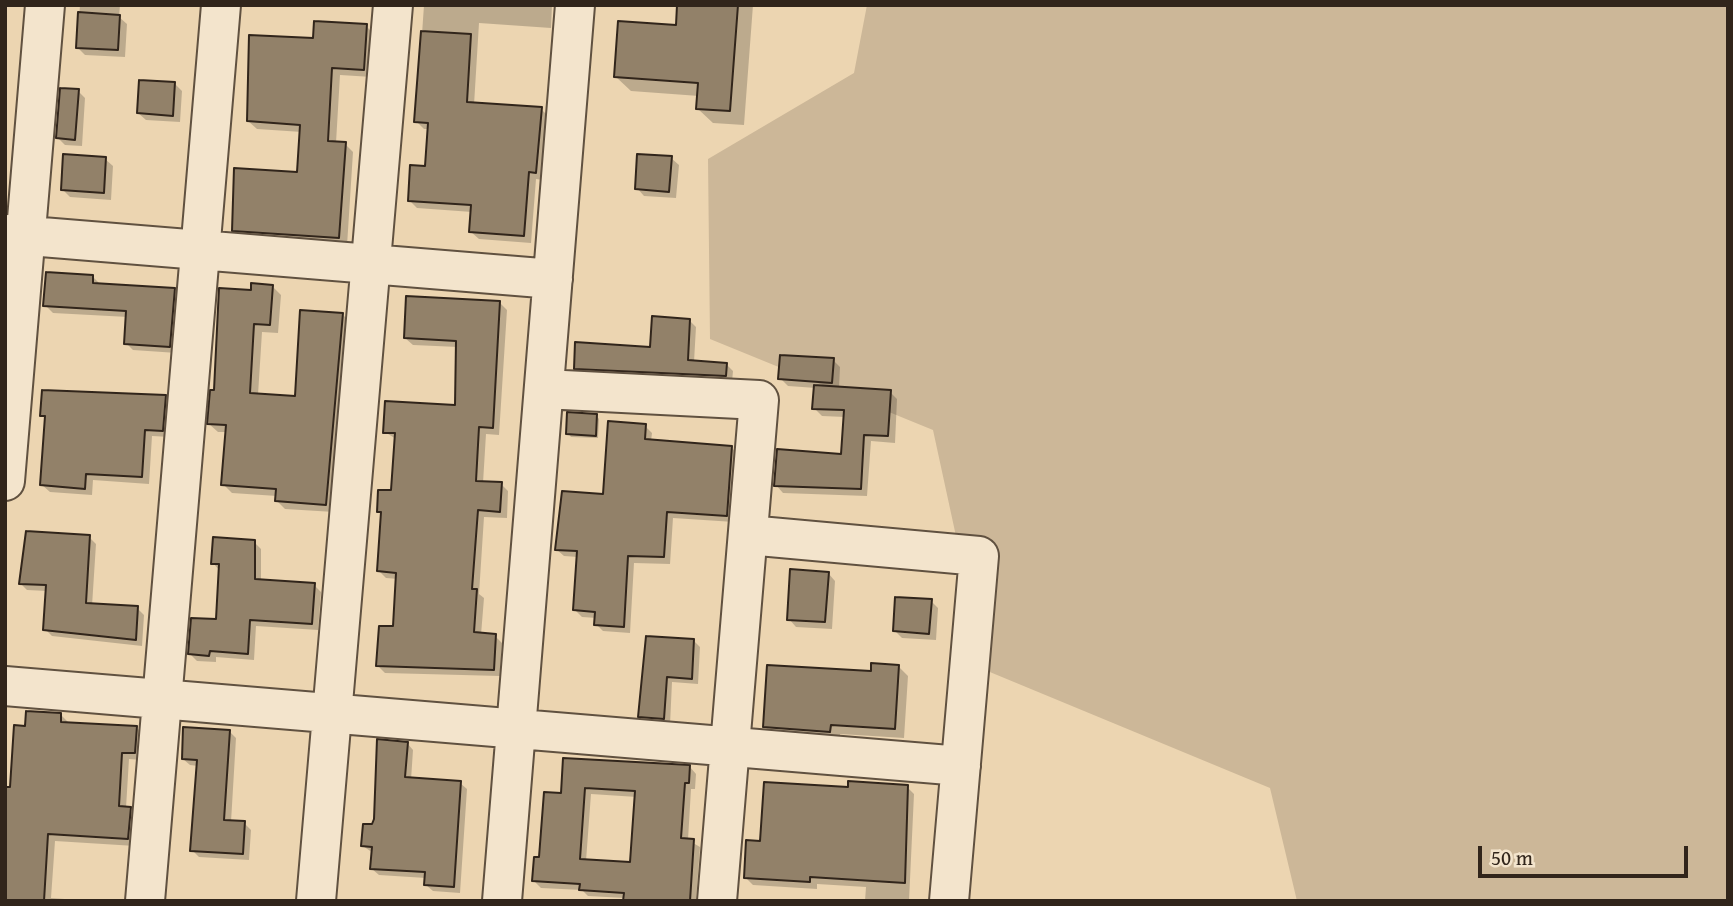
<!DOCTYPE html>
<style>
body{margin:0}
#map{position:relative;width:1733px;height:906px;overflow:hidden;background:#ecd5b1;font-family:"Gentium Book Plus",serif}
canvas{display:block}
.frame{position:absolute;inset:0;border:7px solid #31251b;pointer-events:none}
.scale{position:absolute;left:1478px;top:846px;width:210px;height:32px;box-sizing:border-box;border:4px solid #31251b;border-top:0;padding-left:9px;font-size:21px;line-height:24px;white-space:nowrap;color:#31251b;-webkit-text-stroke:5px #f3e4cc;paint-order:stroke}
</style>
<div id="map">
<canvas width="1733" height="906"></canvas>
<div class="frame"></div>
<div class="scale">50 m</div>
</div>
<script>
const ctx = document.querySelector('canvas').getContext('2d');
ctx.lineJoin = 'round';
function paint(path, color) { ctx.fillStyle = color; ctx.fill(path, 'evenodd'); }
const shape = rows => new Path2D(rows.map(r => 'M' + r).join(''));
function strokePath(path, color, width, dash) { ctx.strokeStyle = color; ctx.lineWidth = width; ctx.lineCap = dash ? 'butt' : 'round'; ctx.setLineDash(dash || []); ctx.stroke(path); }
paint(shape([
 [867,5,1728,5,1728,901,1297,901,1270,788,985,670,933,430,710,339,708,159,854,73]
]), '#ccb798');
paint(shape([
 [80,5,120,5,119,17,127,24,125,57,85,55,77,47],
 [424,5,552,5,551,28,479,23,474,105,541,109,548,116,543,180,536,179,531,243,479,239,471,232,472,212,417,208,410,201,427,168,429,129,424,129,416,121],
 [679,5,753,5,744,125,713,123,698,109,699,96,631,91,616,77,677,27],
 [366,26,375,35,372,77,340,75,336,143,345,144,353,152,347,246,243,239,234,230,299,174,302,132,257,129,248,121,314,40],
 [175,84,182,91,180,122,146,120,138,113],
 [78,91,85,98,82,146,65,145,58,138],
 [671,158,679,165,676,198,644,196,637,188],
 [105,159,113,166,111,200,70,197,62,189],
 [93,277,101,285,174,290,182,298,177,353,133,350,126,343,128,317,53,313,45,305],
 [272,286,281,295,278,333,262,332,258,395,297,398,343,315,351,323,334,512,285,509,277,501,277,496,232,493,223,484,227,432,218,432,209,424,215,392,253,292],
 [500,303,507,310,499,435,486,434,483,483,501,484,508,491,507,518,484,517,479,594,484,598,481,635,495,636,502,643,500,676,385,673,378,666,395,628,398,579,386,578,379,571,382,515,379,511,393,492,396,439,385,432,456,407,458,347,413,345,405,338],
 [689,320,696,327,694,362,726,364,733,371,732,382,582,375,576,368,651,349],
 [833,360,840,367,839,388,890,392,897,399,895,443,871,441,867,496,783,493,776,485,842,456,845,417,822,416,814,408,816,388,788,386,780,378],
 [165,396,173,404,170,437,152,436,149,484,93,480,92,495,50,492,42,485,46,420,42,415],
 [596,415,599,419,598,438,571,437,568,433],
 [645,426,652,433,651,441,731,447,738,454,734,522,673,518,670,564,634,563,630,633,603,631,596,624,597,618,582,617,575,610,578,557,564,556,556,549,558,520,604,496],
 [89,537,96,544,92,606,137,608,144,615,142,646,52,636,45,629,47,591,27,590,20,583],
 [254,542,261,549,261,581,314,585,321,592,318,630,256,626,254,660,216,657,216,662,197,661,190,654,218,621,220,571,213,563],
 [828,573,835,581,832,629,796,627,789,619],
 [931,601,938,608,936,640,902,638,894,630],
 [648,638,694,641,700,647,698,684,672,682,670,725,646,723,640,716],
 [898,666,908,676,904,738,840,734,840,742,775,737,765,727,872,672],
 [61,715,68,722,136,727,144,735,142,760,129,759,126,808,138,816,135,846,55,841,51,898,92,901,8,901,5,788,12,789,26,728],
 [229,731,236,738,231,822,244,823,251,830,249,860,199,857,192,850,198,766,190,765,183,759],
 [407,743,413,750,411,780,460,783,467,789,460,893,433,891,426,885,426,878,379,875,372,869,373,853,363,846],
 [565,760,690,767,696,774,695,789,691,789,688,840,700,847,696,901,625,901,625,898,588,896,582,890,541,888,534,881,563,795],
 [591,794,637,797,631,864,586,861],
 [907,787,914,794,909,901,865,901,866,887,817,884,817,889,753,885,746,878,762,843,850,788]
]), '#0003');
const building = shape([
 [677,5,738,5,730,111,696,109,698,83,614,77,618,21,676,25,677,5],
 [78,12,120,15,118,50,76,48,78,12],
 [314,21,367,24,364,70,332,68,328,141,346,142,339,238,232,231,234,168,297,172,300,125,247,121,249,35,313,38,314,21],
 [421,31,471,34,467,102,542,107,536,173,529,172,524,236,469,232,471,205,408,201,410,165,425,166,428,123,414,122,421,31],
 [139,80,175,82,173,116,137,113,139,80],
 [60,88,79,89,75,140,56,138,60,88],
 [63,154,106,157,104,193,61,190,63,154],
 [637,154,672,156,669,192,635,189,637,154],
 [46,272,93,275,93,283,175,288,170,347,124,344,126,311,43,306,46,272],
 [251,283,273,285,270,325,254,324,250,393,295,396,300,310,343,313,326,505,275,501,276,489,221,485,226,425,207,424,210,390,214,390,219,288,251,290,251,283],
 [406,296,500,301,493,428,479,427,476,481,502,482,500,512,478,510,472,589,477,589,474,632,496,634,494,670,376,666,379,626,393,626,396,573,377,571,381,512,377,512,378,490,391,490,395,433,383,433,385,401,455,405,456,341,404,338,406,296],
 [652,316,690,319,688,360,727,363,726,376,574,369,575,342,650,347,652,316],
 [780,355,834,358,832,383,778,379,780,355],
 [814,385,891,390,888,436,864,435,861,489,774,486,777,449,841,454,844,410,812,409,814,385],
 [42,390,166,395,163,431,145,430,142,477,86,474,85,489,40,485,45,416,40,416,42,390],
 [567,412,597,414,596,436,566,434,567,412],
 [608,421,646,424,645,439,732,446,727,516,667,512,664,557,628,556,624,627,594,625,595,612,573,610,577,551,555,550,562,491,603,494,608,421],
 [26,531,90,535,86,603,138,606,136,640,43,630,46,585,19,584,26,531],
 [213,537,255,540,255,579,315,583,312,624,250,620,248,654,210,651,209,656,188,654,191,618,216,619,219,564,211,564,213,537],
 [790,569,829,572,825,622,787,620,790,569],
 [895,597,932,599,929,634,893,631,895,597],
 [646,636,694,639,692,679,667,677,664,719,638,717,646,636],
 [871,663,899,665,895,729,831,725,830,732,763,727,767,665,871,671,871,663],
 [26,711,61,713,61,722,137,726,135,753,122,753,119,806,131,807,128,839,48,834,44,901,6,901,5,787,10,787,14,725,25,726,26,711],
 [183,727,230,730,224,820,245,821,243,854,190,851,197,760,182,759,183,727],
 [377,739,408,742,405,777,461,781,454,887,424,885,425,872,370,869,372,847,361,846,363,824,372,824,374,819,377,739],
 [563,758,690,765,689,783,685,783,681,838,694,839,690,901,623,901,624,893,579,890,580,884,532,881,534,857,539,857,544,792,561,793,563,758],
 [585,788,635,791,630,862,580,859,585,788],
 [848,781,908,785,905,883,810,877,810,882,744,878,746,840,760,841,764,782,848,787,848,781]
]);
paint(building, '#928169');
strokePath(building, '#31251b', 2);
const minor = shape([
 [5,234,553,279],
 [544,389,759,400,717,901],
 [5,481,45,5],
 [748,535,979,556,949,901],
 [5,686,961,766],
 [145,901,221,5],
 [316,901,393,5],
 [502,901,575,5]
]);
strokePath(minor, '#605140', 42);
strokePath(minor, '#f3e4cc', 38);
</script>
